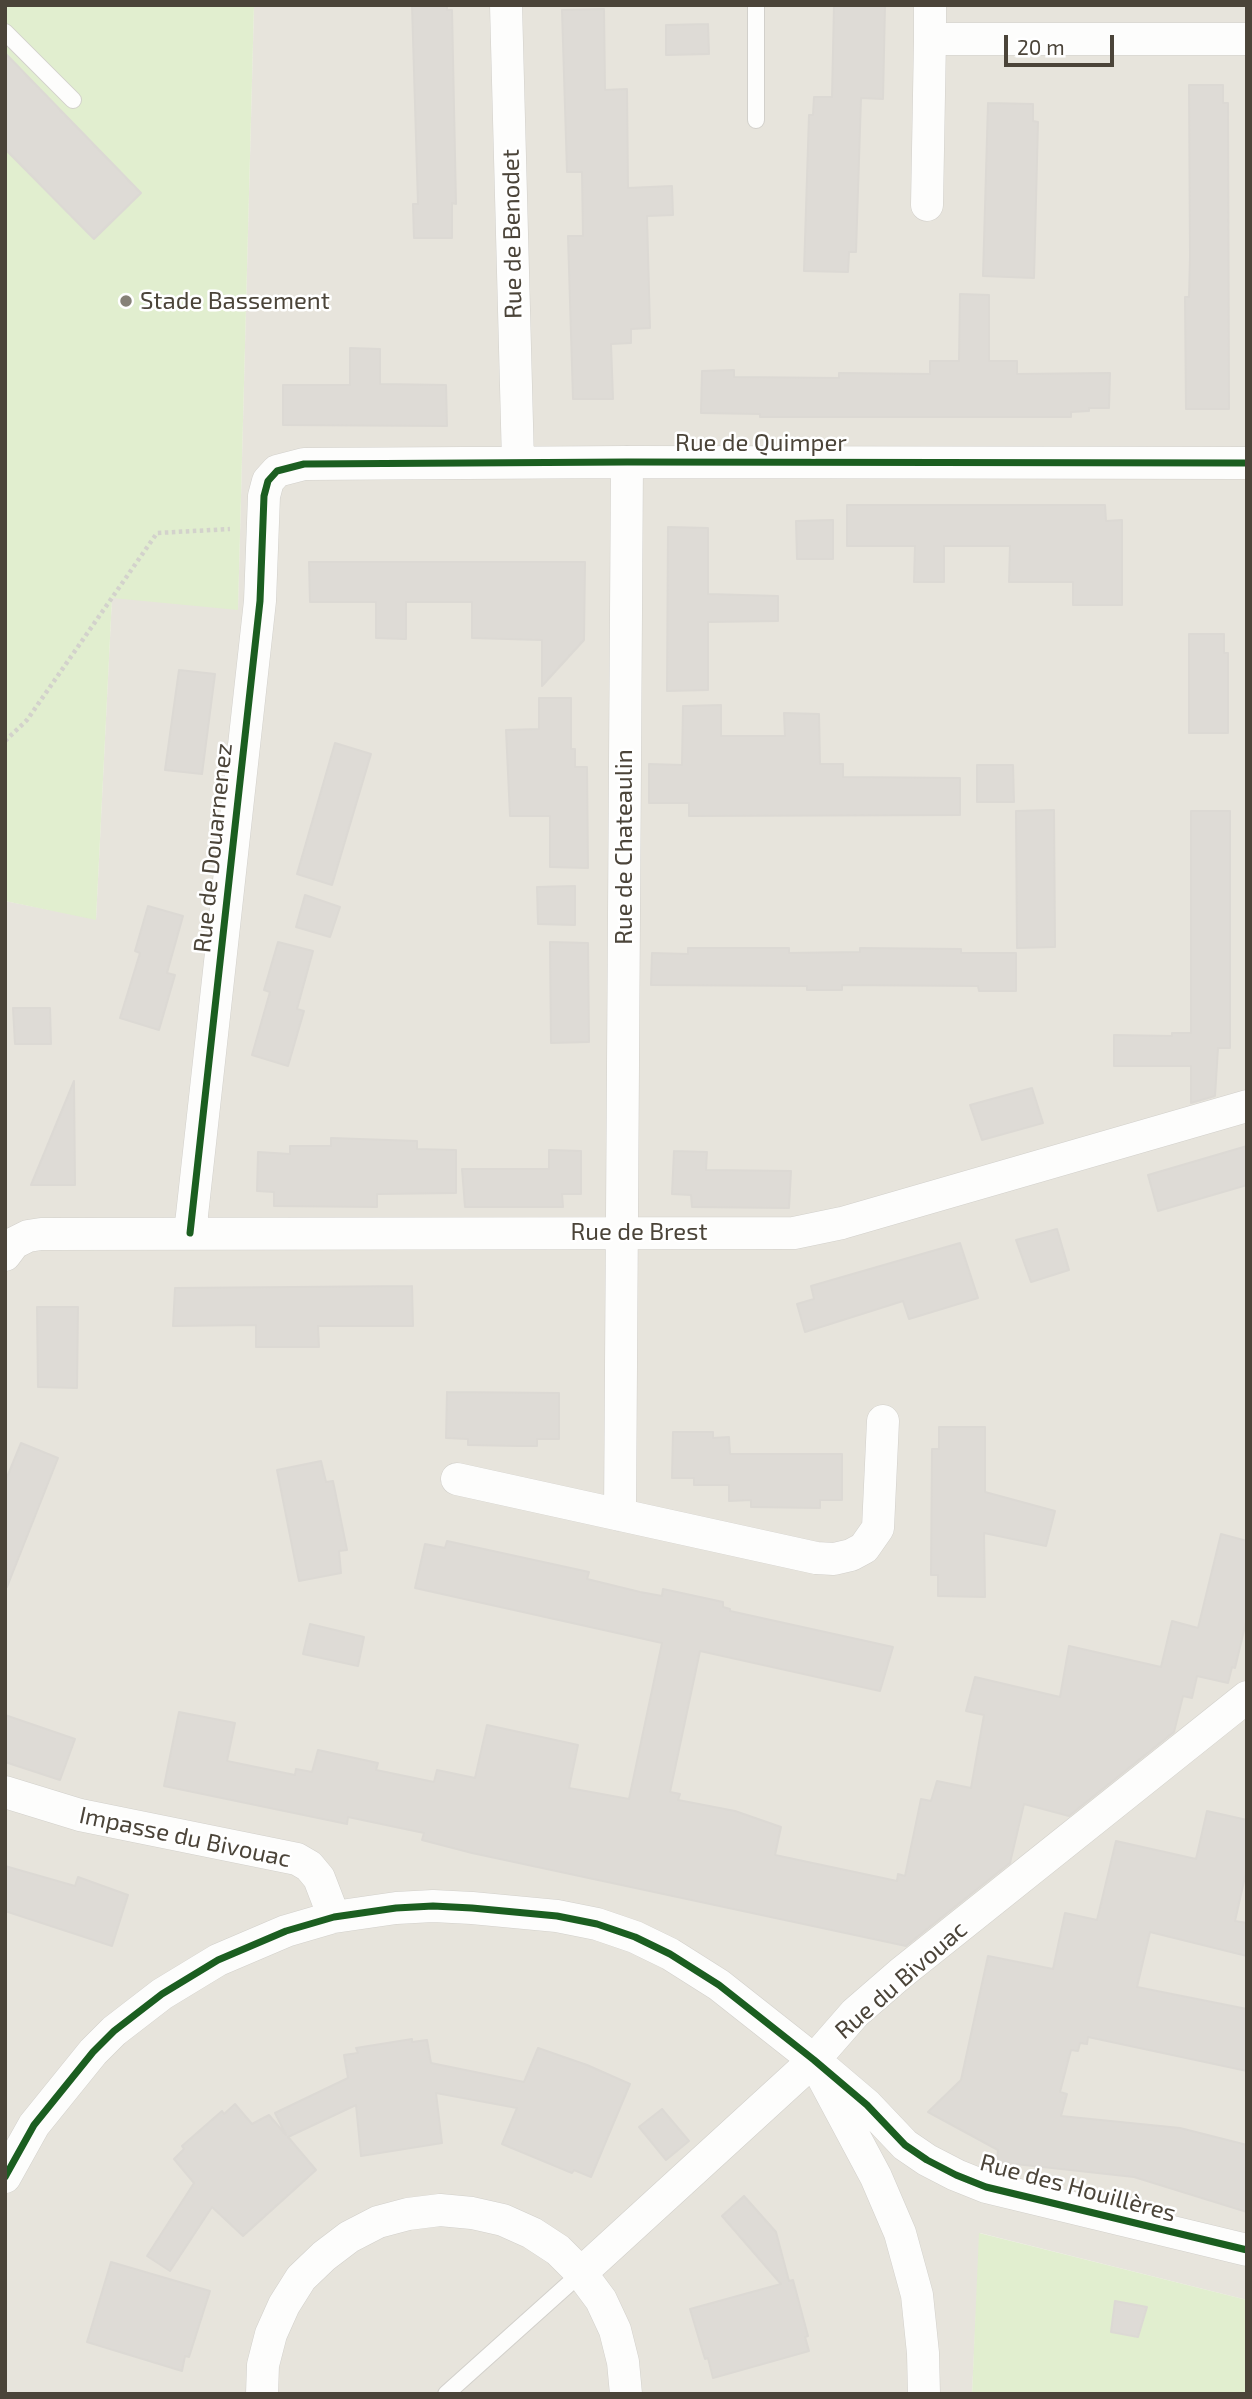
<!DOCTYPE html>
<meta charset="utf-8">
<style>
body{margin:0}
#map{position:relative;width:1252px;height:2399px;overflow:hidden;background:#f4f2ee;font-family:"Exo 2",sans-serif}
canvas{display:block}
.frame{position:absolute;inset:0;border:7px solid #4b4439;pointer-events:none}
.scale{position:absolute;left:1004px;top:35px;width:110px;height:32px;box-sizing:border-box;border:4px solid #4b4439;border-top:0;padding-left:9px;font-size:21px;line-height:24px;white-space:nowrap;color:#4b4439;-webkit-text-stroke:5px #fff;paint-order:stroke}
</style>
<div id="map">
<canvas width="1252" height="2399"></canvas>
<div class="frame"></div>
<div class="scale">20 m</div>
</div>
<script>
const ctx = document.querySelector('canvas').getContext('2d');
ctx.lineJoin = 'round';
function paint(path, color) { ctx.fillStyle = color; ctx.fill(path, 'evenodd'); }
const shape = rows => new Path2D(rows.map(r => 'M' + r).join(''));
function strokePath(path, color, width, dash) { ctx.strokeStyle = color; ctx.lineWidth = width; ctx.lineCap = dash ? 'butt' : 'round'; ctx.setLineDash(dash || []); ctx.stroke(path); }
function write(font, color, halo, rows, align = 'center') {
  ctx.font = font + ' "Exo 2",sans-serif'; ctx.lineWidth = 5; ctx.setLineDash([]); ctx.textBaseline = 'middle'; ctx.strokeStyle = halo; ctx.fillStyle = color; for (const [text, x, y, turn = 0] of rows) {
    ctx.save(); ctx.translate(x, y); ctx.rotate((+turn || 0) * Math.PI / 180); ctx.textAlign = isNaN(turn) ? turn : align; if (halo) ctx.strokeText(text, 0, 0); ctx.fillText(text, 0, 0); ctx.restore();
  }
}
paint(shape([
 [254,5,1247,5,1247,2300,980,2233,972,2394,5,2394,5,901,96,919,112,597,238,609]
]), '#e7e4dc');
paint(shape([
 [5,5,254,5,238,610,112,598,96,920,5,901],
 [979,2233,1247,2300,1247,2394,972,2394]
]), '#e1eecf');
const building = shape([
 [412,5,447,5,447,10,452,10,456,204,452,203,452,238,414,238,413,204,418,204,412,5],
 [834,5,885,5,883,99,861,98,856,252,849,252,848,272,804,271,809,115,813,115,814,97,832,97,834,5],
 [604,9,605,90,627,89,628,188,672,186,673,215,647,216,650,328,631,329,631,343,611,344,613,399,573,399,568,236,583,236,582,172,567,172,562,10,604,9],
 [708,24,709,54,666,55,666,25,708,24],
 [5,53,141,193,94,239,5,149,5,53],
 [1189,85,1223,85,1223,103,1228,103,1229,409,1186,409,1185,297,1189,297,1190,257,1189,85],
 [988,103,1033,104,1033,121,1038,122,1034,278,983,276,988,103],
 [960,294,989,295,989,361,1017,361,1017,374,1110,373,1109,408,1089,408,1089,411,1071,412,1071,417,760,417,760,414,701,413,702,371,734,370,734,377,839,378,839,373,930,374,930,361,959,361,960,294],
 [350,348,380,349,380,384,446,385,447,426,283,425,283,385,350,385,350,348],
 [847,505,1105,505,1106,521,1122,520,1122,605,1073,605,1073,582,1009,582,1010,546,944,546,944,582,914,582,915,546,847,546,847,505],
 [833,520,833,559,797,559,796,521,833,520],
 [668,527,708,528,708,594,778,596,778,621,708,622,708,690,667,691,668,527],
 [309,562,585,562,584,640,542,686,542,640,472,638,472,602,406,602,406,639,376,638,376,602,310,602,309,562],
 [1189,634,1224,634,1224,653,1228,653,1228,733,1189,733,1189,634],
 [179,670,215,674,202,774,165,770,179,670],
 [539,698,571,698,571,749,575,749,575,767,587,767,588,868,550,867,550,816,510,816,506,730,539,729,539,698],
 [721,705,721,736,785,736,784,713,819,714,820,764,843,764,843,777,960,778,960,815,689,816,689,803,649,803,649,764,682,765,683,706,721,705],
 [335,743,371,754,332,885,297,874,335,743],
 [977,765,1013,765,1014,802,977,802,977,765],
 [1054,810,1055,947,1017,948,1016,811,1054,810],
 [1191,811,1230,811,1230,1048,1218,1048,1215,1096,1191,1103,1191,1066,1114,1066,1114,1035,1172,1036,1172,1033,1191,1033,1191,811],
 [575,886,575,925,538,924,537,887,575,886],
 [305,895,340,907,330,937,296,927,305,895],
 [148,906,183,916,167,973,175,975,159,1030,120,1018,140,953,135,951,148,906],
 [278,942,313,951,297,1009,304,1011,288,1066,252,1055,270,992,264,990,278,942],
 [550,942,588,943,589,1042,551,1043,550,942],
 [688,948,789,948,789,953,860,952,860,948,961,949,961,953,1016,953,1016,991,979,991,978,986,842,985,842,990,807,990,807,986,651,985,652,953,688,954,688,948],
 [13,1008,50,1008,51,1044,15,1044,13,1008],
 [74,1081,75,1185,31,1185,74,1081],
 [1032,1088,1043,1123,982,1140,970,1105,1032,1088],
 [331,1138,417,1141,417,1149,456,1150,456,1193,377,1194,377,1207,274,1206,274,1192,257,1191,258,1152,290,1154,290,1146,331,1146,331,1138],
 [1247,1146,1247,1185,1158,1211,1148,1175,1247,1146],
 [549,1150,581,1151,581,1194,562,1194,563,1207,465,1207,462,1169,549,1169,549,1150],
 [674,1151,707,1152,706,1170,791,1171,789,1208,692,1207,691,1195,672,1194,674,1151],
 [1057,1229,1069,1270,1031,1282,1016,1240,1057,1229],
 [960,1243,978,1298,909,1319,903,1301,805,1332,797,1304,814,1299,811,1286,960,1243],
 [412,1286,413,1326,318,1326,319,1347,256,1347,256,1325,173,1326,175,1288,412,1286],
 [37,1307,78,1307,77,1388,38,1387,37,1307],
 [447,1392,559,1393,559,1439,537,1439,537,1446,519,1446,468,1445,468,1439,446,1438,447,1392],
 [939,1427,985,1427,985,1492,1055,1511,1046,1546,984,1533,985,1597,938,1596,938,1575,931,1575,932,1449,939,1449,939,1427],
 [673,1432,713,1432,713,1438,729,1437,730,1454,842,1454,842,1500,820,1500,820,1508,751,1507,751,1500,729,1501,729,1485,694,1485,694,1478,672,1478,673,1432],
 [21,1443,58,1458,7,1587,5,1482,21,1443],
 [321,1461,326,1482,333,1481,347,1550,339,1551,341,1573,299,1581,277,1470,321,1461],
 [1221,1534,1247,1541,1247,1618,1235,1668,1232,1667,1228,1683,1197,1676,1192,1698,1183,1696,1174,1732,1069,1816,1024,1804,1010,1863,906,1946,472,1853,422,1840,424,1833,348,1817,347,1824,164,1786,179,1712,235,1723,227,1761,295,1775,296,1769,312,1772,318,1750,378,1763,376,1770,434,1782,437,1770,475,1778,487,1725,578,1745,569,1788,629,1799,662,1643,415,1588,425,1544,445,1548,447,1541,589,1572,587,1579,640,1592,662,1596,663,1589,723,1602,723,1607,730,1609,730,1611,893,1647,880,1691,700,1651,670,1792,680,1794,678,1800,735,1811,781,1827,775,1855,897,1881,898,1874,905,1876,921,1799,931,1801,937,1781,971,1788,984,1715,966,1711,975,1677,1060,1697,1069,1646,1161,1667,1172,1621,1198,1628,1221,1534],
 [310,1624,364,1637,358,1666,303,1654,310,1624],
 [5,1715,75,1739,60,1780,5,1762,5,1715],
 [1207,1811,1247,1820,1247,1868,1235,1921,1247,1923,1247,1956,1150,1932,1137,1987,1247,2009,1247,2071,1088,2037,1087,2044,1080,2043,1078,2051,1071,2050,1060,2092,1067,2094,1061,2116,1180,2128,1247,2145,1247,2212,1134,2177,997,2162,998,2150,928,2112,961,2080,988,1956,1053,1969,1065,1913,1097,1920,1116,1841,1196,1859,1207,1811],
 [5,1866,75,1886,78,1877,128,1895,112,1946,5,1911,5,1866],
 [412,2039,412,2042,427,2040,431,2063,524,2082,538,2048,587,2065,630,2084,591,2177,574,2170,572,2173,502,2144,517,2108,436,2093,442,2143,361,2156,356,2105,288,2137,316,2170,243,2236,212,2207,170,2271,147,2256,194,2183,174,2159,184,2149,182,2146,222,2111,224,2114,235,2104,252,2124,269,2115,286,2135,275,2113,348,2078,344,2055,358,2053,356,2048,412,2039],
 [662,2109,689,2141,666,2160,639,2127,662,2109],
 [744,2196,776,2232,789,2281,793,2280,808,2336,805,2337,809,2351,713,2378,708,2358,705,2359,690,2309,781,2284,722,2216,744,2196],
 [111,2262,210,2291,189,2357,185,2356,182,2371,87,2342,111,2262],
 [1115,2301,1147,2307,1138,2337,1111,2332,1115,2301]
]);
paint(building, '#dedbd6');
strokePath(building, '#dcd9d4', 2);
const lane = shape([
 [5,32,73,100],
 [756,120,756,5],
 [446,2394,581,2273]
]);
const street = shape([
 [506,5,518,462],
 [930,5,930,39,1247,39],
 [927,205,930,39],
 [190,1233,260,601,264,496,268,481,277,471,304,464,627,462,1247,463],
 [5,1255,14,1243,28,1236,41,1234,794,1233,842,1223,1247,1106],
 [457,1479,816,1558,834,1559,851,1555,864,1548,878,1528,883,1421],
 [620,1515,627,462],
 [5,1792,80,1815,297,1859,309,1866,319,1878,334,1917],
 [821,2074,876,2177,900,2233,917,2295,923,2353,924,2394],
 [5,2177,34,2125,93,2052,114,2031,162,1994,218,1960,286,1931,334,1917,396,1908,433,1906,472,1908,557,1916,597,1924,635,1937,670,1954,719,1985,814,2060,867,2105,905,2145,927,2160,956,2175,986,2187,1247,2250],
 [581,2273,814,2060,855,2013,900,1974,1247,1697],
 [262,2394,263,2365,271,2334,284,2305,301,2278,324,2256,349,2237,378,2222,408,2214,440,2210,472,2213,503,2220,532,2233,558,2250,581,2273,601,2300,615,2330,623,2362,626,2394]
]);
strokePath(lane, '#d2d0cb', 18);
strokePath(street, '#d2d0cb', 33);
strokePath(shape([
 [5,741,27,720,157,533,230,529]
]), '#d3d2cc', 4.5, [3.5, 3.5]);
strokePath(lane, '#fdfdfc', 16);
strokePath(street, '#fdfdfc', 32);
strokePath(shape([
 [190,1233,260,601,264,496,268,481,277,471,304,464,627,462,1247,463],
 [5,2177,34,2125,93,2052,114,2031,162,1994,218,1960,286,1931,334,1917,396,1908,433,1906,472,1908,557,1916,597,1924,635,1937,670,1954,719,1985,814,2060,867,2105,905,2145,927,2160,956,2175,986,2187,1247,2250]
]), '#1b5e20', 7);
for (const [x, y, r, color] of [
 [126,301,7,"#868178"]
]) { const dot = new Path2D(); dot.arc(x, y, r, 0, 2 * Math.PI); ctx.fillStyle = color; ctx.fill(dot); strokePath(dot, '#fff', 2.5); }
write('24px', '#4b4439', '#fff', [
 ["Rue de Benodet",512,234,-91],
 ["Rue de Quimper",761,443],
 ["Rue de Chateaulin",624,847,-90],
 ["Rue de Douarnenez",213,848,-84],
 ["Rue de Brest",639,1232],
 ["Impasse du Bivouac",185,1837,12],
 ["Rue du Bivouac",901,1980,-41],
 ["Rue des Houillères",1078,2188,15]
]);
write('24px', '#4b4439', '#fff', [
 ["Stade Bassement",140,301]
], 'left');
</script>
